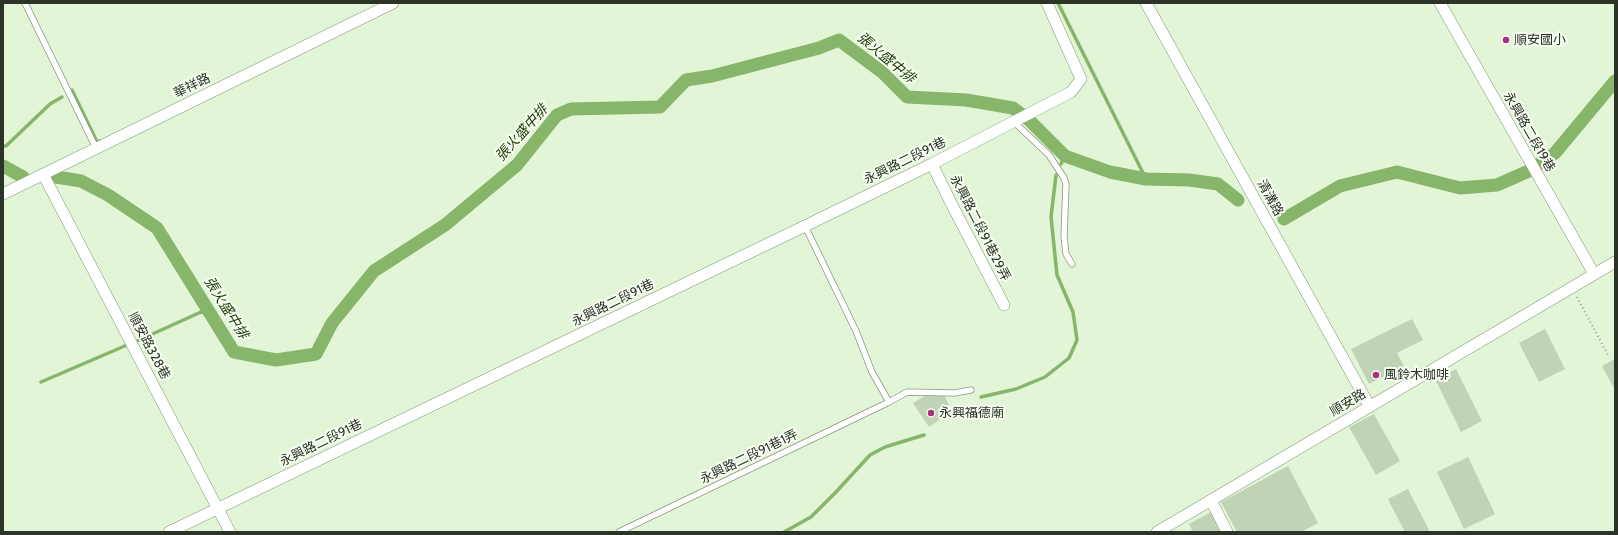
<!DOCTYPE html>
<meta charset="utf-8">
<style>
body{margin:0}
#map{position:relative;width:1618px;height:535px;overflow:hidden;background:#e2f5d7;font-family:Cabin,sans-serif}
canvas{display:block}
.frame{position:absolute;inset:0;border:4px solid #2c3327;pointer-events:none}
</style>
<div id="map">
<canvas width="1618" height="535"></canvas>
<div class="frame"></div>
</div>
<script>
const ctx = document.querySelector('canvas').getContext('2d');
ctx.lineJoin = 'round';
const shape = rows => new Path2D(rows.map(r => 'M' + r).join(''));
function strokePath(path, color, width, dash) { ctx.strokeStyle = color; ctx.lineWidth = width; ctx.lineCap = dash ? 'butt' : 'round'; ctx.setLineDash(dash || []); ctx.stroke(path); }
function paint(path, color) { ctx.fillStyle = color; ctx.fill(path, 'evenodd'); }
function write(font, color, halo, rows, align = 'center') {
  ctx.font = font + ' Cabin,"Noto Sans TC",sans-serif'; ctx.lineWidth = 4; ctx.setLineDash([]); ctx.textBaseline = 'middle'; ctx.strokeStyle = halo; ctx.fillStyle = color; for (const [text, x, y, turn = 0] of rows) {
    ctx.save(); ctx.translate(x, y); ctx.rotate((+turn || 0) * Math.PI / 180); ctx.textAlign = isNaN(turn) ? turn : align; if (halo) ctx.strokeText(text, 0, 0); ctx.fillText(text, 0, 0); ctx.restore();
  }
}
strokePath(shape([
 [1058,3,1146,179],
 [72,90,97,142,100,141],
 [3,146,6,146,50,104,62,97],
 [1061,164,1065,156],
 [137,341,201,312,210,314],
 [41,382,127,345],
 [981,397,1016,389,1045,377,1069,358,1077,340,1073,312,1057,275,1051,217,1056,175],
 [784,532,811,517,836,492,870,455,885,447,924,435]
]), '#87b56a', 3.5);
strokePath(shape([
 [3,166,23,177],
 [56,177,81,181,108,195,157,228,234,352,276,360,316,354,332,323,374,271,445,225,517,165,557,115,571,109,660,107,686,80,712,76,819,48,839,40,882,72,907,97,966,100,1013,108,1029,120,1065,156,1110,172,1146,179,1189,180,1218,184,1238,200],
 [1284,219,1340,186,1397,172,1460,188,1497,185,1531,170,1555,153,1615,81]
]), '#87b56a', 13);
paint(shape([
 [1412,319,1423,340,1397,353,1404,366,1369,384,1351,349],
 [1545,329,1565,369,1539,382,1519,343],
 [1615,359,1615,390,1602,366],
 [1456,369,1482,421,1461,432,1435,379],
 [928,394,944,395,949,405,940,409,944,417,929,427,913,403],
 [1374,414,1400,461,1376,475,1349,427],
 [1468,457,1495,514,1464,529,1437,472],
 [1288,466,1318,523,1301,532,1237,532,1221,502],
 [1408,489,1430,532,1405,532,1388,499],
 [1213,511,1223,532,1193,532,1189,524]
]), '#c0d3b5');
const service = shape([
 [25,3,96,148],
 [1014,122,1049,155,1064,178,1066,184,1064,236,1066,254,1072,264],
 [805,226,856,331,872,372,889,402],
 [619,532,889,402,907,392,954,393,971,390]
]);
const minor = shape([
 [1146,3,1370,407],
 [1440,3,1594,274],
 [932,164,952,205,1004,305],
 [43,174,230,532],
 [3,194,393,3],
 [1211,500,1227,532],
 [169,532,805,226,932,164,1071,92,1081,79,1047,3],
 [1157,532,1615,262]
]);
strokePath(service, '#85977b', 7);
strokePath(minor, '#85977b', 12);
strokePath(shape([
 [1577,297,1608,355]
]), '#919f89', 2, [1, 3]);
strokePath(service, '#fff', 5.5);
strokePath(minor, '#fff', 11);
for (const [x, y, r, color] of [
 [1506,40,4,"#aa2f82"],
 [1376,375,4,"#aa2f82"],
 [931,413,4,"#aa2f82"]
]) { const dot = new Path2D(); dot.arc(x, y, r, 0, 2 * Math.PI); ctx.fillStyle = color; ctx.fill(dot); strokePath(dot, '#f6fef2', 1.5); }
write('13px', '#2c3327', '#f6fef2', [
 ["順安國小",1514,40],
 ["風鈴木咖啡",1384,375],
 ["永興福德廟",939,413]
], 'left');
write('13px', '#2c3327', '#f6fef2', [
 ["華祥路",192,86,-26],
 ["永興路二段19巷",1529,132,60],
 ["永興路二段91巷",905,161,-26],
 ["清溝路",1270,198,61],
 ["永興路二段91巷29弄",980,228,63],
 ["永興路二段91巷",613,303,-26],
 ["順安路328巷",149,346,62],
 ["順安路",1348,403,-31],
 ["永興路二段91巷",321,443,-26],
 ["永興路二段91巷1弄",749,457,-26]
]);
write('italic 14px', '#203d06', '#f6fef2', [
 ["張火盛中排",886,58,40],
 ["張火盛中排",522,133,-48],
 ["張火盛中排",226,308,58]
]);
</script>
